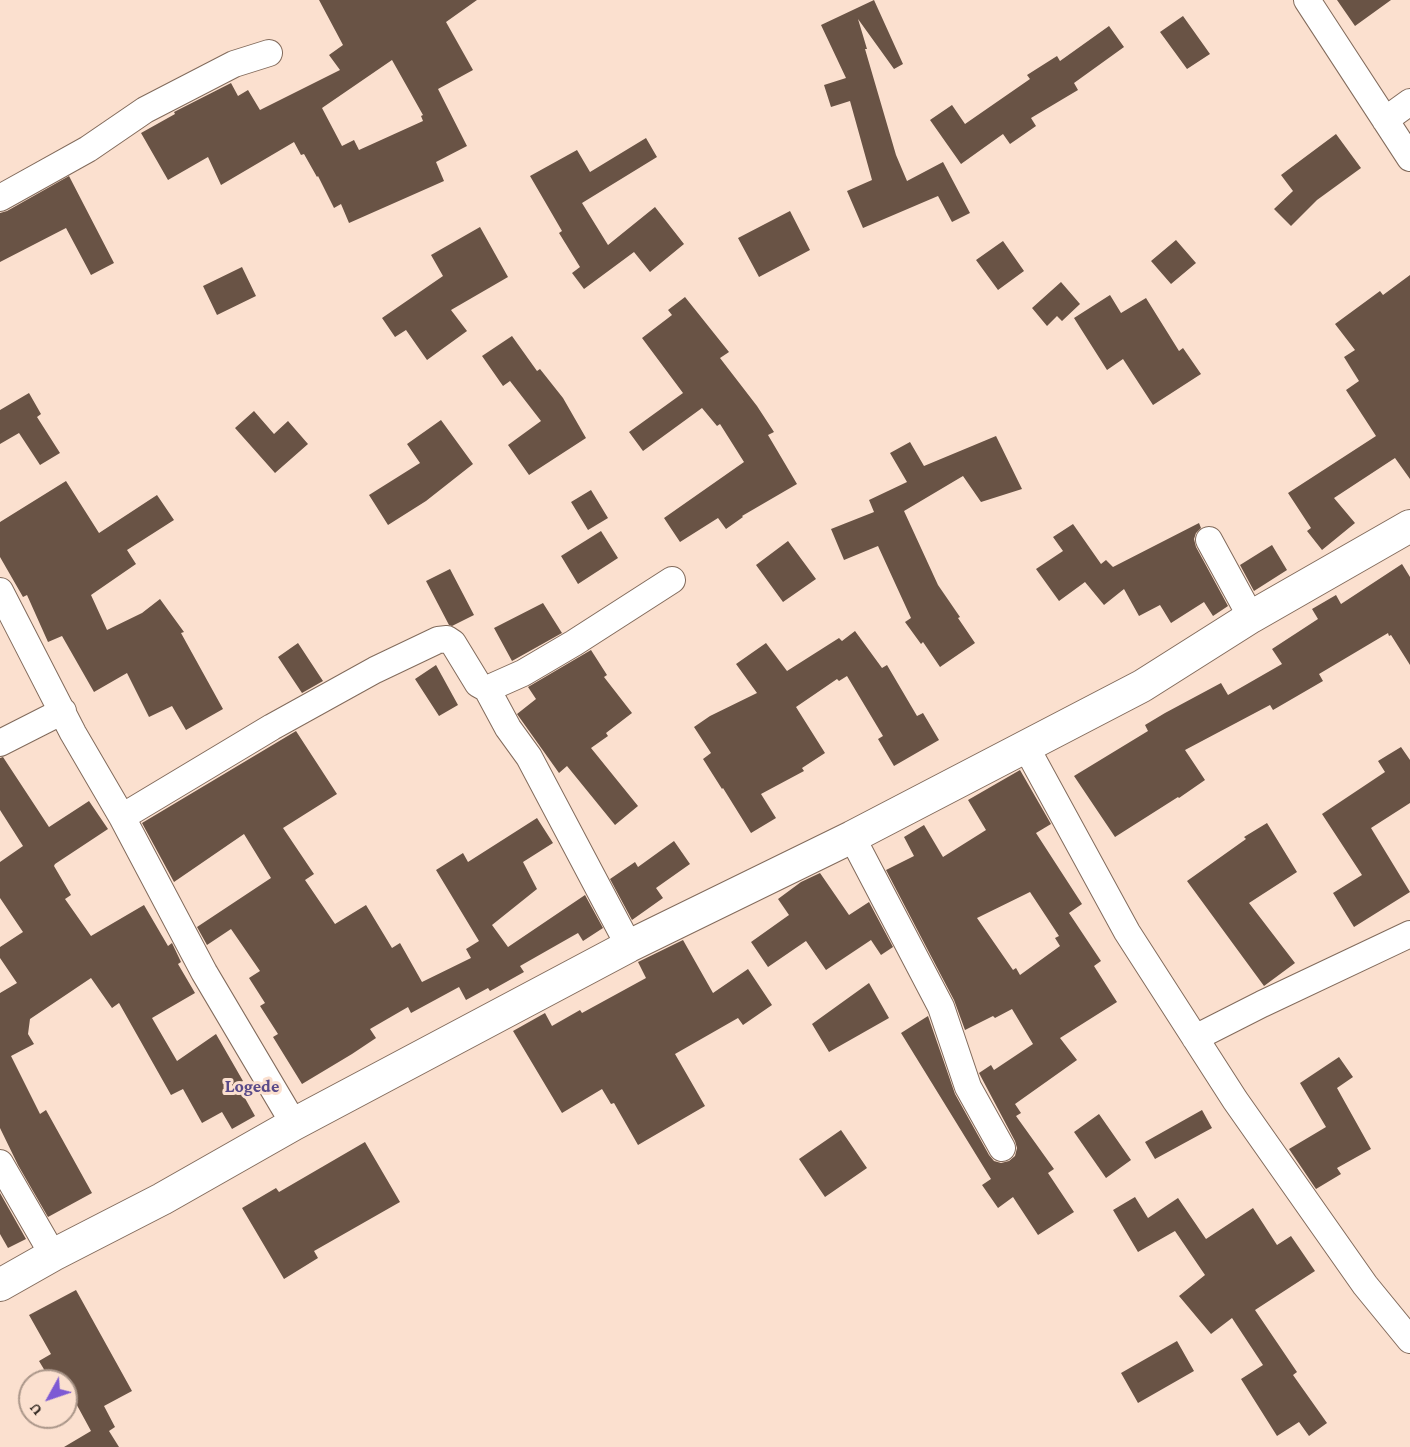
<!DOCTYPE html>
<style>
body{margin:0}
#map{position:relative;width:1410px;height:1447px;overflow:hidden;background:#fbe0cf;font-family:"Crimson Pro",serif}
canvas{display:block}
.north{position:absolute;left:18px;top:1369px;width:60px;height:60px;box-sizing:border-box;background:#fbe0cf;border:2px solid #aa9689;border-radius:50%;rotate:230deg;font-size:16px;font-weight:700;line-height:24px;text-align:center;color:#302720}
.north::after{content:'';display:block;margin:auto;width:21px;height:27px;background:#7d5ad4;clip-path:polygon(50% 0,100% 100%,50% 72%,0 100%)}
</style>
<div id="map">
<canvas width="1410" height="1447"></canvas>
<div class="north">U</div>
</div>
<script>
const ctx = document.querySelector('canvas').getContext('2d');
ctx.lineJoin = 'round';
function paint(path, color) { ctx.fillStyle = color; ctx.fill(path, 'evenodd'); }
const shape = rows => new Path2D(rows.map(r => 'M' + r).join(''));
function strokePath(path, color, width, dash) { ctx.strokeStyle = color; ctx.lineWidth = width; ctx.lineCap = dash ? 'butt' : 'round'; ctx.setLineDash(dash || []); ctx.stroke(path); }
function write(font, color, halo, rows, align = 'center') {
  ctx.font = font + ' "Crimson Pro",serif'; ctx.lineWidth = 6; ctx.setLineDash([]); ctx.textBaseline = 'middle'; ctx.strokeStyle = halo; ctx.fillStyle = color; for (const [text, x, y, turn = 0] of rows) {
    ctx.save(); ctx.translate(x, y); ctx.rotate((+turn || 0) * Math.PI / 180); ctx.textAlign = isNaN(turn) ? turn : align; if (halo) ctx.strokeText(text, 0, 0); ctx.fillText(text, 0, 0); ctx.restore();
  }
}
paint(shape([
 [319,0,477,0,446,22,473,70,438,89,467,146,436,162,444,181,349,223,341,204,334,208,318,176,317,177,304,154,301,155,294,142,221,185,208,157,168,180,141,133,175,114,174,112,231,83,238,96,248,90,260,110,340,70,329,55,343,45],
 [392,60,423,115,421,116,423,121,359,150,354,140,342,146,322,108],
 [874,0,903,64,894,69,858,19,867,49,865,49,896,155,907,181,943,162,970,213,952,222,938,196,863,228,847,191,872,180,850,101,831,107,824,85,846,78,821,25],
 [1337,0,1391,0,1355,26],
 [1183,16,1210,54,1187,69,1160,32],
 [1109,26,1124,47,1074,83,1078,90,1031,118,1036,126,1010,144,1003,134,961,164,930,120,952,105,965,124,1030,79,1027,75,1057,56,1060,61],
 [1336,134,1361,168,1317,200,1291,226,1274,209,1293,191,1281,175],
 [646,138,657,157,582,203,608,245,655,207,684,244,650,272,634,252,584,289,572,273,580,267,559,233,562,231,530,176,577,150,590,172],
 [69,176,114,263,91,275,66,228,0,262,0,213,7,211],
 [790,211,810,250,759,277,738,238],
 [480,227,508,277,451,310,467,331,427,360,406,330,395,337,382,318,443,276,431,255],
 [1176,240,1196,263,1171,284,1151,261],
 [1003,241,1024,271,998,290,976,260],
 [242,267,256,296,217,315,203,286],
 [1410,275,1410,479,1395,458,1334,498,1355,523,1322,550,1307,531,1311,528,1288,493,1376,436,1346,390,1359,381,1344,357,1355,350,1335,324,1380,291,1383,295],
 [1061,282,1080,304,1062,321,1057,316,1047,326,1032,308],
 [1110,295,1121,313,1146,298,1179,351,1183,348,1201,374,1153,405,1123,359,1107,370,1074,318],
 [685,297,729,352,720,358,757,406,774,432,768,435,797,484,742,516,743,517,726,529,718,518,680,542,664,518,744,462,720,424,717,426,702,408,643,451,629,432,683,393,642,338,672,315,668,310],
 [512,336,537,371,540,369,563,398,586,438,529,475,508,445,541,421,510,381,503,386,482,356],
 [29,393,41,414,37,417,60,453,40,465,19,433,0,444,0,410],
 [254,411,274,434,288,421,308,444,275,473,235,428],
 [441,420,473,464,426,501,388,525,369,495,420,463,407,444],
 [996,436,1022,489,981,502,963,476,904,511,938,585,960,617,958,618,975,643,940,667,923,642,921,644,905,622,911,618,878,546,844,560,831,529,874,512,869,500,907,482,890,453,910,442,924,466],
 [66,481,99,533,157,495,174,520,127,550,136,564,91,595,107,630,142,613,160,599,184,632,181,633,223,709,186,730,172,706,149,717,127,673,94,692,62,636,48,642,27,595,23,597,0,557,0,522],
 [591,490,608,518,588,530,571,502],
 [1199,523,1201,528,1196,533,1194,539,1196,547,1228,606,1213,616,1204,602,1171,623,1160,605,1139,616,1124,589,1104,605,1085,582,1059,601,1036,569,1063,551,1053,537,1073,524,1101,564,1106,560,1113,567],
 [601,531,618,558,578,584,561,556],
 [788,541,816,579,783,602,756,565],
 [1272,545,1287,570,1254,591,1240,565],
 [1402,564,1410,577,1410,665,1391,635,1389,636,1388,633,1319,674,1323,681,1273,710,1270,705,1185,750,1205,780,1179,798,1178,797,1115,837,1074,776,1148,731,1145,725,1165,713,1221,683,1228,695,1282,664,1272,649,1318,619,1312,609,1336,595,1341,604],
 [450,569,474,615,452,626,449,625,426,581],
 [543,603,562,633,512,661,494,628],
 [855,631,882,668,887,665,917,716,923,713,939,740,894,766,878,739,883,736,847,676,839,681,837,679,796,707,825,753,802,768,804,771,761,794,776,818,751,833,723,788,722,789,703,759,711,753,694,727,710,716,757,693,736,664,766,643,787,671,839,638,842,641],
 [298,643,323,681,302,693,278,657],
 [591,650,607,675,604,677,632,713,606,733,608,736,591,748,638,806,615,825,567,766,559,773,517,714,536,699,528,687],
 [436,665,458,705,439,716,415,679],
 [296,731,337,794,283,828,314,874,305,880,335,924,366,905,392,948,400,943,422,982,471,958,466,949,479,941,436,870,463,853,468,862,537,818,553,843,523,862,537,889,492,925,508,947,585,895,603,928,583,941,578,933,520,966,524,972,490,991,488,988,466,1000,459,987,411,1013,408,1007,370,1029,376,1038,352,1054,302,1084,273,1037,278,1034,260,1006,265,1003,249,978,260,971,231,929,207,945,197,927,271,878,244,834,174,882,142,823],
 [1401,747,1410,760,1410,803,1371,828,1410,892,1354,927,1333,893,1362,875,1322,814,1385,772,1378,761],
 [3,757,49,827,89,801,108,829,55,864,54,866,71,895,65,899,91,936,144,905,168,946,172,943,181,962,178,964,195,993,152,1018,177,1061,216,1034,243,1081,237,1084,255,1116,232,1129,222,1112,202,1123,183,1089,171,1095,119,1003,112,1008,91,978,30,1019,28,1034,34,1044,11,1056,40,1114,46,1110,92,1193,48,1217,18,1165,0,1128,0,993,17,983,0,958,0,947,23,932,0,898,0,862,23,846,0,810,0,758],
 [1020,770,1051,824,1036,833,1082,904,1069,913,1101,961,1094,966,1117,1002,1060,1038,1077,1060,1015,1104,1021,1113,1016,1116,1054,1169,1048,1173,1074,1212,1038,1235,1013,1197,998,1208,982,1185,991,1179,901,1033,928,1016,955,1094,989,1155,994,1161,1001,1163,1009,1161,1015,1156,1017,1148,1015,1141,979,1073,991,1065,994,1070,1033,1044,1012,1009,995,1018,993,1016,965,1030,954,1000,886,870,914,856,904,837,924,825,943,857,986,830,968,800],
 [1030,892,1059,936,1055,938,1060,946,1020,975,1016,968,1013,970,977,918],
 [1267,823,1297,872,1249,903,1295,963,1264,986,1187,881,1246,839,1244,837],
 [674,841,690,864,656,888,663,898,632,920,610,879,635,862,638,867],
 [820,873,849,915,869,902,893,947,881,955,871,940,826,970,806,941,768,967,751,942,789,915,778,899,801,882],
 [683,940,713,993,748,969,772,1005,743,1025,738,1018,675,1054,705,1106,638,1145,614,1103,611,1104,602,1089,562,1113,513,1031,545,1013,552,1026,580,1010,582,1013,646,978,638,962],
 [869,983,889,1018,829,1052,812,1024],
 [1339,1057,1353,1077,1337,1088,1371,1149,1337,1168,1341,1174,1316,1189,1289,1149,1326,1127,1300,1083],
 [1202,1110,1212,1128,1155,1159,1145,1142],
 [1099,1114,1131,1160,1106,1178,1074,1132],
 [841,1130,867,1168,825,1197,799,1159],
 [365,1142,400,1202,314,1251,318,1258,284,1279,242,1208,276,1188,279,1192],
 [0,1193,26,1239,8,1248,0,1234],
 [1135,1197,1148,1218,1178,1198,1206,1239,1253,1208,1277,1245,1291,1236,1315,1271,1255,1310,1297,1372,1293,1375,1327,1423,1309,1436,1299,1422,1277,1436,1241,1379,1263,1365,1232,1318,1211,1334,1179,1296,1205,1275,1175,1231,1138,1252,1113,1210],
 [76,1290,132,1391,104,1406,115,1427,109,1431,119,1447,64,1447,91,1431,66,1385,66,1381,51,1381,39,1361,51,1354,29,1315],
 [1177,1341,1194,1371,1138,1403,1121,1373]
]), '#695345');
const minor = shape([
 [1307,0,1410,158],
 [1385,120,1410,102],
 [0,198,88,149,145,110,234,64,269,53],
 [1209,540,1251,617],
 [0,591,73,733,122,817,204,972,294,1124],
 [487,689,523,673,574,643,672,580],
 [0,743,63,711],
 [1026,747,1127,932,1235,1100,1365,1285,1410,1340],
 [122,817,272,727,375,670,438,640,447,639,453,643,478,684,487,689,508,728,529,757,629,946],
 [852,837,941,1007,968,1087,1002,1148],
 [1195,1038,1262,1004,1410,934],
 [0,1163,53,1255]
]);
const tertiary = shape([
 [0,1285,53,1255,162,1199,294,1124,629,946,852,837,1142,686,1251,617,1410,526]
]);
strokePath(minor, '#826b5c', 28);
strokePath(tertiary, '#826b5c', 34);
strokePath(minor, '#fff', 26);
strokePath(tertiary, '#fff', 32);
write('bold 18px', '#594a89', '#fbe0cf', [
 ["Logede",252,1086]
]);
</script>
